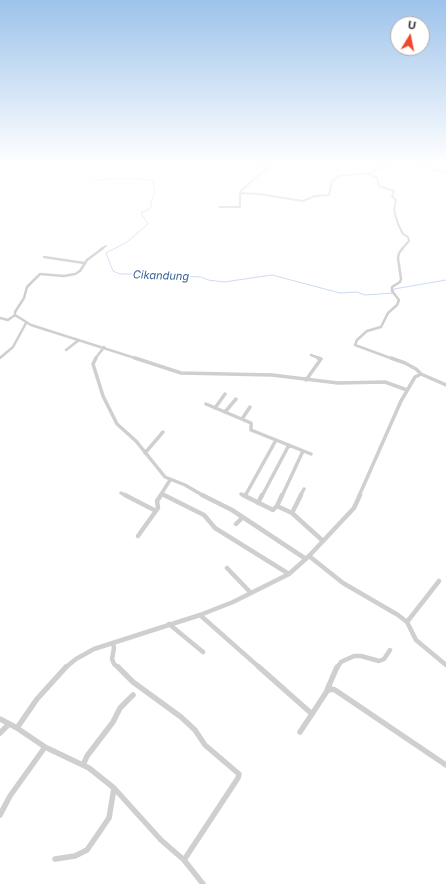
<!DOCTYPE html>
<style>
body{margin:0}
#map{position:relative;width:446px;height:884px;overflow:hidden;background:#fff;font-family:Inter,sans-serif}
canvas{display:block}
.north{position:absolute;left:390px;top:16px;width:40px;height:40px;box-sizing:border-box;background:#fff;border:1px solid #adadad;border-radius:50%;rotate:10deg;font-size:11px;font-weight:700;line-height:16px;text-align:center;color:#323232}
.north::after{content:'';display:block;margin:auto;width:14px;height:18px;background:#f0482e;clip-path:polygon(50% 0,100% 100%,50% 72%,0 100%)}
</style>
<div id="map">
<canvas width="446" height="884"></canvas>
<div class="north">U</div>
</div>
<script>
const ctx = document.querySelector('canvas').getContext('2d');
ctx.lineJoin = 'round';
const shape = rows => new Path2D(rows.map(r => 'M' + r).join(''));
function strokePath(path, color, width, dash) { ctx.strokeStyle = color; ctx.lineWidth = width; ctx.lineCap = dash ? 'butt' : 'round'; ctx.setLineDash(dash || []); ctx.stroke(path); }
function write(font, color, halo, rows, align = 'center') {
  ctx.font = font + ' Inter,sans-serif'; ctx.lineWidth = 4; ctx.setLineDash([]); ctx.textBaseline = 'middle'; ctx.strokeStyle = halo; ctx.fillStyle = color; for (const [text, x, y, turn = 0] of rows) {
    ctx.save(); ctx.translate(x, y); ctx.rotate((+turn || 0) * Math.PI / 180); ctx.textAlign = isNaN(turn) ? turn : align; if (halo) ctx.strokeText(text, 0, 0); ctx.fillText(text, 0, 0); ctx.restore();
  }
}
strokePath(shape([
 [0,171,42,170,63,167,68,169,87,165,92,168,86,176,98,180,124,178,152,180,155,192,151,203,151,208,141,213,148,224,127,242,106,253,113,271,120,274,133,274,143,277,156,275,201,277,208,280,224,282,272,275,340,293,357,292,365,295,393,293,394,289,446,280]
]), '#ccdaf0', 1);
strokePath(shape([
 [409,162,446,173],
 [368,174,377,178,379,186,394,191,392,196,396,200,394,210,398,224,403,234,408,237,409,241,402,249],
 [241,194,240,192,255,178,269,168,248,162],
 [219,207,240,207,240,195,242,193,259,194,303,201,315,196,329,195,332,181,339,176,370,173,394,162],
 [101,249,106,246]
]), '#cfcfcf', 2);
strokePath(shape([
 [44,257,84,263],
 [15,315,31,325,138,359],
 [0,318,8,320,15,315,15,312,24,298,27,287,40,274,64,276,75,274,80,271,87,260,103,248],
 [66,350,79,340],
 [311,355,321,359],
 [0,358,13,347,26,323],
 [95,359,104,347],
 [393,359,355,345,357,340,367,331,381,327,388,313,397,305,399,300,392,291,392,287,400,282,401,279,398,258,399,253,403,248]
]), '#cfcfcf', 2.5);
strokePath(shape([
 [96,358,93,364,103,396,117,424,136,441,165,477,185,485,204,496],
 [135,358,181,373,272,375,338,383,385,382,407,390],
 [391,358,405,363,416,369,421,374],
 [306,380,321,359,318,358],
 [206,404,251,423,251,430,276,440],
 [215,408,225,394],
 [225,412,236,399],
 [242,419,250,407],
 [145,453,163,432],
 [121,493,127,496],
 [162,494,166,496],
 [241,494,245,496],
 [160,496,170,480],
 [245,496,276,440,311,454],
 [262,496,289,445],
 [282,496,303,451],
 [300,496,304,489],
 [359,496,401,401,415,377,421,374,446,385]
]), '#cfcfcf', 3.5);
strokePath(shape([
 [125,495,156,511],
 [164,495,204,515,215,528,289,574],
 [202,495,232,510,306,559],
 [243,495,273,510,277,506,292,513],
 [301,495,292,513,323,541],
 [258,503,262,495],
 [277,506,282,495],
 [236,524,243,517],
 [138,536,158,508,157,501,161,495],
 [309,556,343,583,398,615,407,622,416,640,446,665],
 [227,568,251,593],
 [200,615,260,668],
 [407,622,439,581],
 [169,624,203,652],
 [113,643,114,648,112,659,114,664,119,668],
 [65,668,76,659,94,649,200,615,233,602,289,574,309,556,354,508,360,495],
 [337,668,341,662,354,656,361,656,379,661,384,659,390,650]
]), '#cfcfcf', 4.5);
strokePath(shape([
 [66,667,37,699,17,728,45,747,89,768,114,788,161,840,184,860,203,884],
 [118,667,133,682,181,717,195,730,205,745,239,774,238,778,184,860],
 [259,667,312,714,327,691,331,689,335,690,446,765],
 [327,690,337,667],
 [0,719,17,728],
 [300,732,312,714],
 [0,733,9,724],
 [83,765,87,756,113,722,120,708,133,695],
 [0,815,10,796,45,747],
 [55,859,75,856,87,850,109,818,114,788]
]), '#cfcfcf', 5.5);
const sky = ctx.createLinearGradient(0, 0, 0, 286);
sky.addColorStop(0, '#9dc3eb');
sky.addColorStop(0.57, '#fff');
sky.addColorStop(1, '#ffffff00');
ctx.fillStyle = sky;
ctx.fillRect(0, 0, 446, 286);
write('italic 11px', '#3a619b', '#fff', [
 ["Cikandung",161,276,2]
]);
</script>
